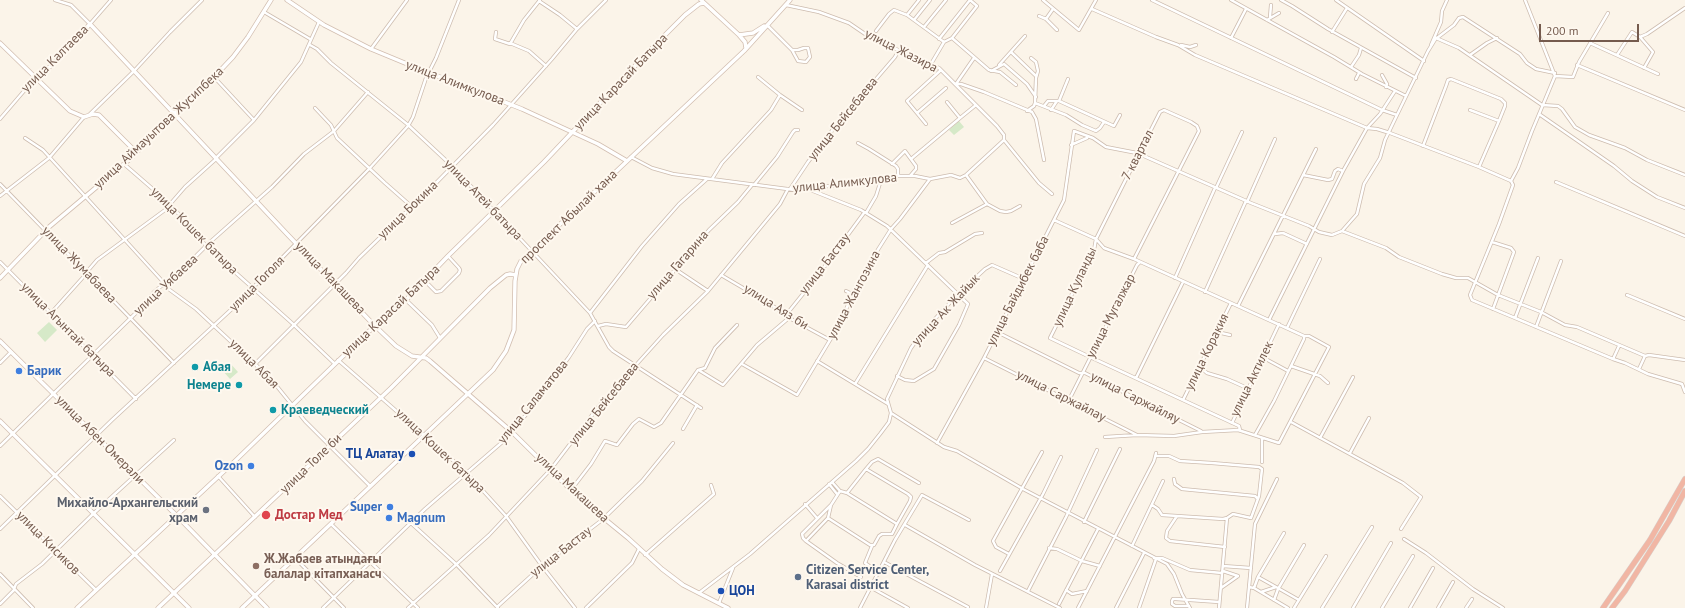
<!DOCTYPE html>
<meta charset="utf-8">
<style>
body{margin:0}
#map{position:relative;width:1685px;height:608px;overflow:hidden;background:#fbf4e9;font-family:"PT Sans",sans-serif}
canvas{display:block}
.scale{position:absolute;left:1539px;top:24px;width:100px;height:18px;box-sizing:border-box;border:2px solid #755b4e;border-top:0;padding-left:5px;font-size:12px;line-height:14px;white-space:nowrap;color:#755b4e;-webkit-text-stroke:3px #fef8ef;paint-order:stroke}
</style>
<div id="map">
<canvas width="1685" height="608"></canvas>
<div class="scale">200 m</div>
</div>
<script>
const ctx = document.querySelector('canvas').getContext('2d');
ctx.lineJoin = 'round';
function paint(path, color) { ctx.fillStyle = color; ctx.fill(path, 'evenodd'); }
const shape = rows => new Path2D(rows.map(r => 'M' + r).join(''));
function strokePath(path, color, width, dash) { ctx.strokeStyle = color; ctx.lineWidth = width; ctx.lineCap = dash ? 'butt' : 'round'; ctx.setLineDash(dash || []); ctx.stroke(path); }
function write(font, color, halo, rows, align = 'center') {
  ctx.font = font + ' "PT Sans",sans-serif'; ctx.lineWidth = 4; ctx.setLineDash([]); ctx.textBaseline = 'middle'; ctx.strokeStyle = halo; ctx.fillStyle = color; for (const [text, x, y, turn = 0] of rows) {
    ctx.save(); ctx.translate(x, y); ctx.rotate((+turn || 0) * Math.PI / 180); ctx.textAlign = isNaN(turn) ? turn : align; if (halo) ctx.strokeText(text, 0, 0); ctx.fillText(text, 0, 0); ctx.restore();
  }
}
paint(shape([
 [959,121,964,127,954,135,949,130],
 [49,322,57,330,45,342,37,333],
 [230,363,238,372,230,379,222,370]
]), '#d6e9c8');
const street = shape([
 [55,0,71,5,90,24,111,0],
 [1043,0,1079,30,1096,0],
 [1152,0,1382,110,1397,115,1428,51,1436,38,1459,48,1542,105,1558,106,1562,109,1575,127,1589,135,1625,148,1647,160,1685,175],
 [1231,0,1334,57,1362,74,1406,96],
 [1281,0,1292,6,1328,29,1416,78],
 [1336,0,1424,61],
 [539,1,560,15,577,29],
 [1053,9,1046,19,1057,30],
 [1092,9,1156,37,1178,45,1195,55,1367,128,1377,129,1390,133,1479,167,1511,181,1513,185,1499,224,1470,295,1472,300,1613,359,1625,363,1648,374,1682,384,1685,392],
 [264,12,310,39],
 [907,15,919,0],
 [1039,16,1046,19],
 [1270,17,1271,5],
 [914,20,930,0],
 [1267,20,1279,13],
 [767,25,792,50,798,50,804,48,808,48,810,57,806,62,798,61,792,50],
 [924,27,946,0],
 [876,31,889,14,894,10,907,15,944,42],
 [496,32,495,39,510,44,524,20,540,0],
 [1332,32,1347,8],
 [1640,37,1653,52,1644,68],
 [952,38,977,6,970,0],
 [1231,38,1246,9],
 [1437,38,1454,25,1459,18,1463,17,1520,54,1527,63,1536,69,1555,73],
 [939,39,970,0],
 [510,43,529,51,546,66],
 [1590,43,1658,74],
 [310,45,317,49,331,63,407,124,452,166,590,313,609,347,613,351,701,408],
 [1181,45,1190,47,1196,45],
 [1431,45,1441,22,1442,11,1447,0],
 [371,49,407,0],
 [1011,52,1036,76],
 [1470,55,1487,43,1497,38],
 [1617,55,1632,32,1640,37,1647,34,1685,8],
 [931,64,944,42,952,38,989,70,1000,72,1016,85],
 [999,65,1025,36],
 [1577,65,1685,110],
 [1351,67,1359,55,1361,48],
 [991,71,1004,64,1027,84,1036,97],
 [1382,75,1387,84,1386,87],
 [1555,76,1573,77,1579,62,1608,13],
 [214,77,254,120],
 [758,77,780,95,802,110],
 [1356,79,1359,73],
 [956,84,961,84,984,92,1032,112,1036,119,1044,160],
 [956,84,974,58],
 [1059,101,1068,79],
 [947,102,960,118,976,105],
 [1035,103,1066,115,1082,125,1096,131,1100,128,1104,122],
 [1044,106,1048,101,1059,101,1114,126,1120,115],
 [315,108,331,125,337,138,385,183,411,206],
 [1051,110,1057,101],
 [1470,110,1499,121,1479,167],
 [1027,111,1034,106,1035,103,1036,78,1038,71,1036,62,1031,58],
 [917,113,946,88],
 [90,114,134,71,170,32,202,0],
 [1539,114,1614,166,1632,181,1657,197,1685,208],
 [0,119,24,91,37,78],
 [926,124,907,101,941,70],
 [25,138,43,150,165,284],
 [1004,140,1039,183,1052,194],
 [858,143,869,149,896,166,898,169,898,176],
 [1071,145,1087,138],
 [1423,146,1446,86,1448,80,1451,79,1501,99,1505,103,1505,106,1499,121],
 [631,157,652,168,673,174,795,190,881,180,898,176,915,176,930,179,951,175,960,178,966,175,1004,140,1004,135,997,126,939,68,871,38,849,23,819,12,786,5],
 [216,158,254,120,301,62,319,22],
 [911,159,960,118],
 [124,164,170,204,208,248,293,324,335,364],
 [892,164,905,151,916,166,916,169,910,176],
 [1343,171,1367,128,1380,114,1395,91],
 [712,179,722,163,771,110,780,95],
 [1511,181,1518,168,1532,131,1555,76,1525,0],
 [1556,182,1685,236],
 [0,184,174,363],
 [754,185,777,157,793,132,795,130,798,130],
 [1216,188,1242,132],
 [790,189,808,162,834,128,895,57,898,51],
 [808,189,861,210,887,226,968,304,959,325,934,369,914,381,905,380,897,376],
 [0,196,49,158,84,117],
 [1247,202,1275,139],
 [987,204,1000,211,1006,212,1011,211,1020,206],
 [866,213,876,196,881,180],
 [1054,220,1096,239,1104,248,1134,259],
 [952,223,987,204,966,175],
 [1342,231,1357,214,1364,184,1380,158,1385,140,1397,115],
 [1275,234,1283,233,1307,244],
 [1492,242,1511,248,1514,252,1493,309],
 [0,262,136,399],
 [926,263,939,253,945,252,975,234,982,233],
 [675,269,708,291],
 [85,274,97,260,165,210,185,187,216,159],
 [721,275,767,302,793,320,830,340],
 [1175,278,1215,188],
 [425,281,436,292,441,291,459,273,460,270,459,268,448,256],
 [163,285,196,309,255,364,275,384,305,421,370,486],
 [846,291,852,294],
 [1205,292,1246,201],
 [1627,295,1685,319],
 [406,300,432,325,440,338],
 [1238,306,1316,149],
 [51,313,86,274],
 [590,313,642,246,679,204,707,179],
 [786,315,819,274,864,213],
 [1515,318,1538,258],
 [1269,320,1343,171,1338,169,1335,171,1332,179,1328,180,1303,175],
 [598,326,606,324,626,327,709,230,738,202,752,185],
 [1536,327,1561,261],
 [1287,328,1320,259],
 [997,332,1079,373,1085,373,1201,431],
 [1217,332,1230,335],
 [1090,357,1050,338,1094,250,1096,239,1119,193,1160,112,1164,110,1191,122,1197,126,1199,131,1134,259,1304,336,1309,336,1329,347,1279,443,1238,430,1202,432,1174,436,1137,435,1105,437],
 [1090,357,1239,426,1240,430],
 [1262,357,1288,371],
 [984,358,1137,435],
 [1613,359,1619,346],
 [338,360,465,471,506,516,542,566,575,608],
 [817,361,888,404],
 [0,363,11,352],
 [255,364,346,273,359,258,436,183,493,125,552,59,577,29,606,0],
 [742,364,797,395,842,320,852,294,867,267,891,229,900,219,930,179],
 [1291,366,1320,376,1328,383],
 [1200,367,1207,373,1227,379,1247,388],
 [1639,369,1645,356],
 [700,371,723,385,757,345,790,317],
 [1136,378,1183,282],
 [855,384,928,265],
 [1069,400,1137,265,1140,262],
 [1183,400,1231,303],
 [891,413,944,447,957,451,1023,489,1167,564,1174,574,1182,594,1190,608],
 [891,413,887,399,911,348,921,334,957,295,985,269,992,265,1024,279],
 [1291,422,1383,472,1403,483,1421,497,1401,529],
 [1232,423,1279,324],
 [683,429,697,405],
 [1255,435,1274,401,1304,339,1304,336],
 [1320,438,1353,377],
 [937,443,984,358,1064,200,1074,131,1093,138,1106,147,1137,153,1251,203,1309,226,1319,232,1332,235,1342,231,1386,248,1399,257,1442,274,1456,278,1468,278,1498,295,1541,312,1565,325,1577,327,1645,356,1649,355,1685,360],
 [0,446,146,303,154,292,188,264,209,243,272,187,304,154,334,131,368,92],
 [1350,453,1369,418],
 [1156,456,1169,456,1180,461,1212,463,1259,467,1262,469,1259,496,1251,518,1233,514,1227,518,1219,608],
 [1262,462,1262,438],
 [866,469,872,462,878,459,919,483],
 [218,476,255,517],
 [1174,479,1175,484,1182,489,1255,496,1257,498],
 [832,482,840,491],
 [829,484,837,494],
 [571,490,591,464,605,441,617,445,633,424,639,419,654,427,661,423,698,370,705,368,715,348,737,325],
 [840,491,847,493,897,524,892,534,882,534,879,536,874,545,870,545,828,518,831,505,840,491],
 [847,493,866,469,908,494,911,497,910,501,897,524],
 [0,496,96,590],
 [805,504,817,518],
 [1152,505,1158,509,1162,515,1223,519,1227,518],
 [1177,516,1167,531,1166,538,1170,541,1225,547],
 [828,518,806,541,837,563,861,577],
 [1084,522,1120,449],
 [411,523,457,565,498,608],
 [331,524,418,608],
 [905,525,975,565,1060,608],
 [0,529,112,420,235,306,369,169,408,126,413,117,426,78,436,58,459,0],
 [1404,539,1426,553,1473,589,1503,608],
 [806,541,803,538,802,534,831,505],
 [1132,546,1163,481],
 [1049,548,1057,549,1082,561,1100,566],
 [1009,554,996,547,993,541,1042,452],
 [645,555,714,494,711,485],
 [295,558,344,608],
 [1154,558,1162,558,1190,570,1222,573],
 [884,562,968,607],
 [1223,566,1251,568],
 [872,568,865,563,872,546],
 [1000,571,1043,494,1061,457],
 [1223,571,1238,576],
 [0,574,33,608],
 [1258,577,1276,587],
 [870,587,908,608],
 [1249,587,1254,588,1288,608],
 [1221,588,1238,576],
 [1254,588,1258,577,1284,533],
 [14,589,16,584,42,564,94,513,174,440],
 [1066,590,1072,594,1087,591],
 [1028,591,1066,517,1097,450],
 [1261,592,1276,587,1299,600],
 [699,593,750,554,856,461,868,449,880,434,889,422,891,413],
 [1274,600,1278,589,1304,545],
 [719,603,733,568],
 [0,604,14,590],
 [1059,604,1098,529],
 [1189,606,1175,606,1172,604,1172,601,1173,599,1176,599,1219,602],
 [497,607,542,566,602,520,642,481,673,443],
 [323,608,425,509,507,438,529,411,569,357,587,329,595,321],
 [408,608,489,535,551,469,599,406,663,335,708,291,780,204,788,189],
 [586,608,632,563,639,549],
 [860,608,895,540,922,495,969,520],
 [986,608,992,574],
 [1078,608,1154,461,1156,453],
 [1116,608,1144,553],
 [1139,608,1156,559],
 [1247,608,1255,524,1277,479],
 [1294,608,1326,556],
 [1322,608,1372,527],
 [1353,608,1391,543],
 [1382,608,1413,556],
 [1410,608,1433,568],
 [1438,608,1453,582],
 [1466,608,1472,599]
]);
const secondary = shape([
 [287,0,324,25,371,49,429,73,459,84,522,109,598,144,627,161],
 [701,0,739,35,745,42,746,48],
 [739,35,753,33,764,26],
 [0,43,70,111,84,117,93,114,99,115,136,152],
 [37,78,54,63,90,24,287,234,373,324,396,346,412,356,426,358,430,361,512,432,579,498,628,538,662,569,683,585,728,608],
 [0,278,49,227,130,159,181,107,217,74,233,57,248,37,271,0],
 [0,341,176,515,267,608],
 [0,421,189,608],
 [77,608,234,462,368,332,406,300,448,256,544,162,652,48,685,15,699,4,704,3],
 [158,608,391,388,490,288,506,275,510,274,516,275],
 [242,608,493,370,506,351,514,330,515,281,517,269,521,261,744,51,790,0]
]);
const highway = shape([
 [1603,608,1650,540,1685,479],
 [1612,608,1625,591,1669,521,1685,491]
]);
strokePath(street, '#cdbcaf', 4);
strokePath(secondary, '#d2beb0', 5);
strokePath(highway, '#d8d1cd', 6);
strokePath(street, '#fff', 2.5);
strokePath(secondary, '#fff', 3.5);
strokePath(highway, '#f1b6a4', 5);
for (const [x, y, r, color] of [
 [195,367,4,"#0f9aa8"],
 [19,371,4,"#3f7fe0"],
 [239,385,4,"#0f9aa8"],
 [273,410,4,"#0f9aa8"],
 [412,454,4,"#1a4fb4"],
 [251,466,4,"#3f7fe0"],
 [390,507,4,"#3f7fe0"],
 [206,510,4,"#6b7280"],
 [266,515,5,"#e0444e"],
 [389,518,4,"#3f7fe0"],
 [256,566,4,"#8d6e63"],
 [798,577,4,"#5c6f8a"],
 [721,591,4,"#1a4fb4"]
]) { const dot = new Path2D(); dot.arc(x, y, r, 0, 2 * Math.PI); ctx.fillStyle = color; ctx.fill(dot); strokePath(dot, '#fef8ef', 1.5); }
write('13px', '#755b4e', '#fef8ef', [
 ["улица Жазира",901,51,27],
 ["улица Калтаева",55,59,-45],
 ["улица Карасай Батыра",621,82,-46],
 ["улица Алимкулова",455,83,21],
 ["улица Бейсебаева",843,119,-51],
 ["улица Аймауытова Жусипбека",159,128,-43],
 ["7 квартал",1138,155,-63],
 ["улица Алимкулова",845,183,-6],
 ["улица Атей батыра",483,200,46],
 ["улица Бокина",408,210,-44],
 ["проспект Абылай хана",569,217,-44],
 ["улица Кошек батыра",194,231,45],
 ["улица Бастау",825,264,-52],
 ["улица Жумабаева",79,265,46],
 ["улица Гагарина",678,265,-49],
 ["улица Макашева",330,278,46],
 ["улица Гоголя",257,284,-45],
 ["улица Уябаева",166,285,-43],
 ["улица Куланды",1075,287,-65],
 ["улица Байдибек баба",1018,291,-63],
 ["улица Жангозина",854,295,-62],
 ["улица Аяз би",776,307,32],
 ["улица Ак Жайык",946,310,-47],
 ["улица Карасай Батыра",391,311,-43],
 ["улица Мугалжар",1111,316,-63],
 ["улица Агынтай батыра",68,330,45],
 ["улица Коракия",1207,352,-64],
 ["улица Абая",254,364,45],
 ["улица Актилек",1252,379,-64],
 ["улица Саржайлау",1061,396,27],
 ["улица Саржайляу",1135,398,27],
 ["улица Саламатова",533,402,-51],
 ["улица Бейсебаева",604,404,-51],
 ["улица Абен Омерали",100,440,45],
 ["улица Кошек батыра",440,451,43],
 ["улица Толе би",311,464,-44],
 ["улица Макашева",572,488,43],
 ["улица Кисиков",48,543,45],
 ["улица Бастау",561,552,-38]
]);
write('bold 13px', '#0d838f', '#fef8ef', [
 ["Абая",203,367],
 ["Немере",231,385,"right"],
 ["Краеведческий",281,410]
], 'left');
write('bold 13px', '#366cbe', '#fef8ef', [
 ["Барик",27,371],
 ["Ozon",243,466,"right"],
 ["Super",382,507,"right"],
 ["Magnum",397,518]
], 'left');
write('bold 13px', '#164399', '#fef8ef', [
 ["ТЦ Алатау",404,454],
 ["ЦОН",729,591,"left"]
], 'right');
write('bold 13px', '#5b616d', '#fef8ef', [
 ["Михайло-Архангельский",198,503],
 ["храм",198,518]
], 'right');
write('bold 13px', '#be3a42', '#fef8ef', [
 ["Достар Мед",275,515]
], 'left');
write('bold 13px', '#785e54', '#fef8ef', [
 ["Ж.Жабаев атындағы",264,559],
 ["балалар кітапханасч",264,574]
], 'left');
write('bold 13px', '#4e5e75', '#fef8ef', [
 ["Citizen Service Center,",806,570],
 ["Karasai district",806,585]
], 'left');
</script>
